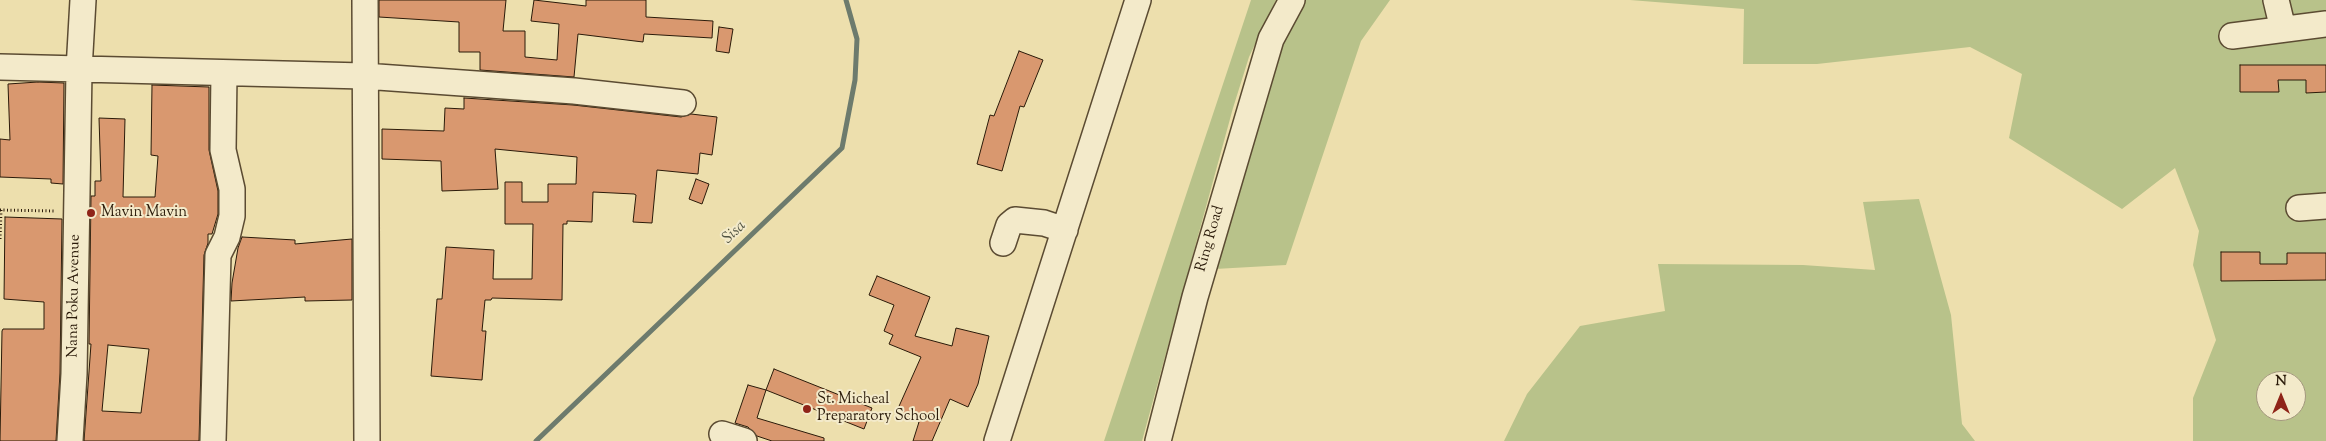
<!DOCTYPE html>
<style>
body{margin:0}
#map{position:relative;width:2326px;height:441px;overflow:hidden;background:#eddfad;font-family:"Sorts Mill Goudy",serif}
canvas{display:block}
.north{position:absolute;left:2256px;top:371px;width:50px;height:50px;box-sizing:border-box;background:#f3eaca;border:1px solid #a3977d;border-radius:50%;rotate:0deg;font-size:14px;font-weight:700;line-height:20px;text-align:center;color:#2a1a09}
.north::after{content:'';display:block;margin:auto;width:18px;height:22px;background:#8f2418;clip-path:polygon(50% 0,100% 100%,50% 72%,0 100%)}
</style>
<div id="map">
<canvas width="2326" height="441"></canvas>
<div class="north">N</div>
</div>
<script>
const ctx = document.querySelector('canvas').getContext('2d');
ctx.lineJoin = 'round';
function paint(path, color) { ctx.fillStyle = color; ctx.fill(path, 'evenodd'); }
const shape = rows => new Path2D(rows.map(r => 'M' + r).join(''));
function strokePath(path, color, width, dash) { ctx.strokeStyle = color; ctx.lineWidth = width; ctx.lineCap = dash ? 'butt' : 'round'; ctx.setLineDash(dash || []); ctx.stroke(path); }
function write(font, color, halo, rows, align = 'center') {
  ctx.font = font + ' "Sorts Mill Goudy",serif'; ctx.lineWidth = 4; ctx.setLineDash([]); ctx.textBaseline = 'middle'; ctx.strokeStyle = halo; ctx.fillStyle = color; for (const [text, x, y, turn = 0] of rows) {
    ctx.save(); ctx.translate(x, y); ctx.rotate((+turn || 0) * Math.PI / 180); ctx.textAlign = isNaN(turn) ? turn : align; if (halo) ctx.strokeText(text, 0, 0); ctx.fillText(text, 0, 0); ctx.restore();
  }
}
paint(shape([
 [1251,0,1276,0,1249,57,1233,108,1142,441,1104,441],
 [1298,0,1390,0,1361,41,1286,265,1215,269,1270,62],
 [1630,0,2326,0,2326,441,2193,441,2193,398,2216,340,2193,265,2199,231,2175,168,2122,209,2009,138,2022,74,1970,47,1817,64,1743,64,1744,9],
 [2266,381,2296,381,2296,411,2266,411],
 [1919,199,1951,315,1962,424,1975,441,1504,441,1527,394,1580,326,1665,311,1658,264,1803,265,1875,270,1863,202]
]), '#b8c28a');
strokePath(shape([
 [536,441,842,148,855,80,857,39,846,0]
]), '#6d7b6d', 5);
const building = shape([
 [379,0,506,0,503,31,525,31,525,57,557,60,559,24,531,21,534,0,586,6,586,0,646,0,646,17,713,21,712,38,644,34,643,42,578,34,574,77,480,70,480,52,459,52,459,22,379,17,379,0],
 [719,27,733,29,729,53,716,51,719,27],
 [1019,51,1043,60,1024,107,1020,106,1002,171,977,164,990,115,994,116,1019,51],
 [2240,65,2326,65,2326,92,2306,93,2306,80,2278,80,2279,92,2240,92,2240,65],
 [38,82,64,83,63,184,51,183,51,179,0,177,0,139,10,140,8,84,38,82],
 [152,85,209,87,209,150,218,191,218,214,212,234,208,234,208,243,204,255,199,441,84,441,91,344,89,344,91,196,95,196,95,181,101,181,99,118,125,119,123,197,155,197,158,156,151,155,152,85],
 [108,345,149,349,141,413,102,411,108,345],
 [464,98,573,105,681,117,691,114,717,117,712,155,700,153,698,174,657,170,652,223,633,222,636,195,634,194,593,192,592,222,567,221,567,224,563,224,562,300,492,298,491,300,485,300,482,331,486,331,482,380,431,376,437,299,442,299,446,247,494,250,493,279,532,279,533,224,505,224,505,182,522,182,522,202,548,202,548,184,576,184,577,157,495,149,498,189,442,191,441,161,382,159,382,129,444,131,445,108,464,109,464,98],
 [696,179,709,184,702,204,689,199,696,179],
 [5,217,62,219,60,373,56,441,0,441,2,331,3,329,44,329,44,302,4,299,5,217],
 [242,237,295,240,295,244,352,239,352,300,305,301,305,297,231,301,232,283,238,248,242,237],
 [2221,252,2260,252,2260,264,2287,264,2287,253,2326,253,2326,280,2221,281,2221,252],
 [877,276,930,297,915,336,952,346,956,328,989,336,978,384,968,407,950,399,932,441,913,441,919,422,896,413,921,357,889,344,893,335,884,331,894,305,869,295,877,276],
 [774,369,872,408,864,429,766,390,774,369],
 [748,385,766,390,757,418,824,438,824,441,772,441,757,436,748,427,735,423,748,385]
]);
paint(building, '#d9986f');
strokePath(building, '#2a1a09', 1);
const minor = shape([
 [365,0,367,441],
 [2276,0,2283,29],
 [2232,36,2326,24],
 [0,67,364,76,574,91,683,103],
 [2299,208,2326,206],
 [1003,243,1009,225,1015,220,1044,223,1065,230],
 [722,434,744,441],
 [70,441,74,374,79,70,83,0],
 [213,441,218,255,227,237,232,216,232,189,223,150,224,73],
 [997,441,1138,0],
 [1158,441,1195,297,1271,39,1292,0]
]);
strokePath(minor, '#5b4b32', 28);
strokePath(shape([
 [0,210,56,211],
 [0,239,1,210]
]), '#2a1a09', 3, [1, 2.5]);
strokePath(minor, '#f3eaca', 25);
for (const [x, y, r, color] of [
 [91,213,5,"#8f2418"],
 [807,409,5,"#8f2418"]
]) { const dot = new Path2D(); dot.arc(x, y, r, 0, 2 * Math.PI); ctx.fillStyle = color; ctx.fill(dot); strokePath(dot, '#f3eaca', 2); }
write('15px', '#2a1a09', '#f3eaca', [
 ["Mavin Mavin",101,213],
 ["St. Micheal",817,400],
 ["Preparatory School",817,417]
], 'left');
write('15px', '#2a1a09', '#f3eaca', [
 ["Ring Road",1211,239,-74],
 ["Nana Poku Avenue",75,296,-89]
]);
write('italic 16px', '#515343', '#f3eaca', [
 ["Sisa",735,233,-44]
]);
</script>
